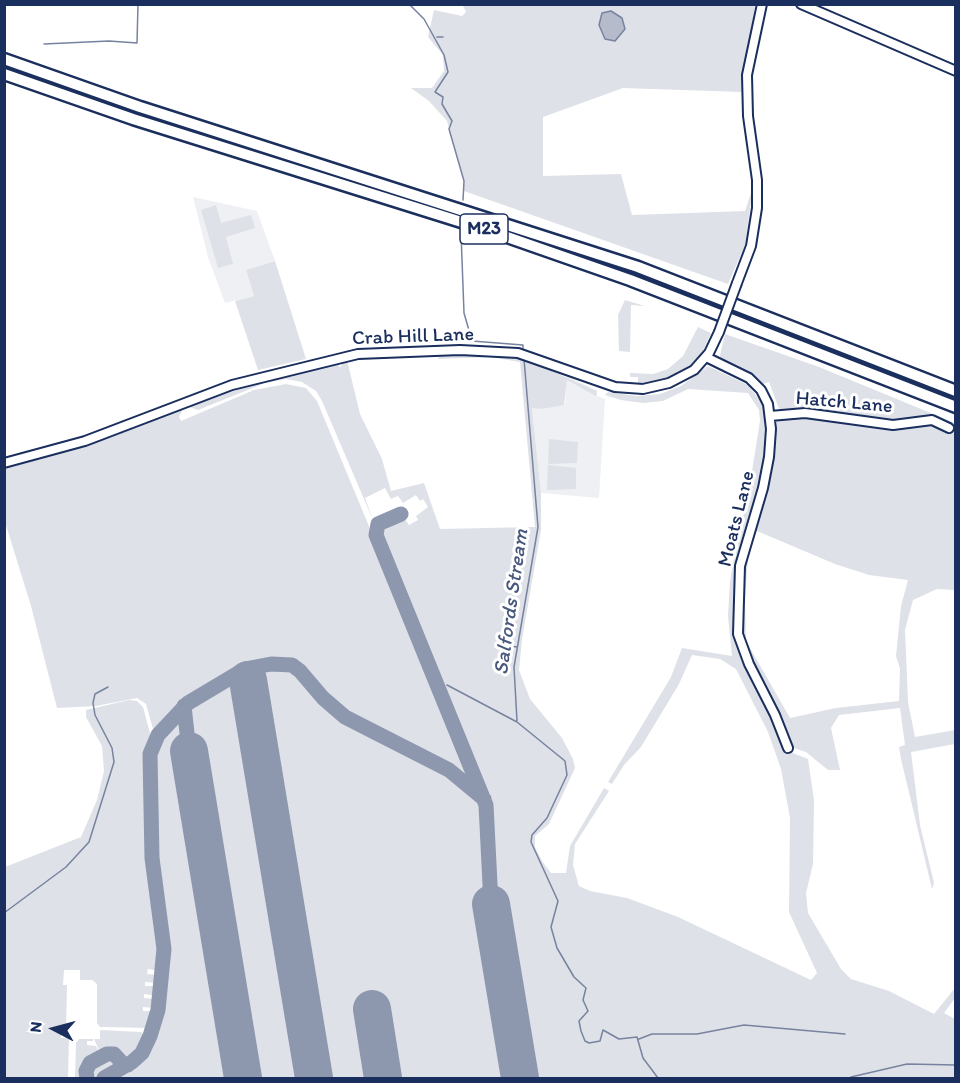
<!DOCTYPE html>
<style>
body{margin:0}
#map{position:relative;width:960px;height:1083px;overflow:hidden;background:#fff;font-family:Itim,sans-serif}
canvas{display:block}
.frame{position:absolute;inset:0;border:6px solid #1b2f5e;pointer-events:none}
.north{position:absolute;left:24px;top:999px;width:60px;height:60px;-webkit-text-stroke:4px #fff;paint-order:stroke;rotate:276deg;font-size:16px;font-weight:700;line-height:24px;text-align:center;color:#1b2f5e}
.north::after{content:'';display:block;margin:auto;width:21px;height:27px;background:#1b2f5e;clip-path:polygon(50% 0,100% 100%,50% 72%,0 100%)}
</style>
<div id="map">
<canvas width="960" height="1083"></canvas>
<div class="frame"></div>
<div class="north">N</div>
</div>
<script>
const ctx = document.querySelector('canvas').getContext('2d');
ctx.lineJoin = 'round';
function paint(path, color) { ctx.fillStyle = color; ctx.fill(path, 'evenodd'); }
const shape = rows => new Path2D(rows.map(r => 'M' + r).join(''));
function strokePath(path, color, width, dash) { ctx.strokeStyle = color; ctx.lineWidth = width; ctx.lineCap = dash ? 'butt' : 'round'; ctx.setLineDash(dash || []); ctx.stroke(path); }
function write(font, color, halo, rows, align = 'center') {
  ctx.font = font + ' Itim,sans-serif'; ctx.lineWidth = 6; ctx.setLineDash([]); ctx.textBaseline = 'middle'; ctx.strokeStyle = halo; ctx.fillStyle = color; for (const [text, x, y, turn = 0] of rows) {
    ctx.save(); ctx.translate(x, y); ctx.rotate((+turn || 0) * Math.PI / 180); ctx.textAlign = isNaN(turn) ? turn : align; if (halo) ctx.strokeText(text, 0, 0); ctx.fillText(text, 0, 0); ctx.restore();
  }
}
paint(shape([
 [193,197,257,211,275,261,246,270,254,296,225,303,208,257],
 [567,376,597,391,597,396,605,399,599,498,541,493,532,407,542,409,565,404]
]), '#eff0f4');
paint(shape([
 [462,4,755,5,742,92,623,88,543,117,543,176,621,174,632,215,745,211,753,187,745,245,728,284,464,191,464,181,447,121,429,101,411,88,432,88,444,71,443,55,428,37,434,10,462,16,466,12],
 [216,205,221,223,251,215,255,228,226,237,233,264,218,268,201,210],
 [275,261,306,359,258,370,235,301,254,296,246,270],
 [625,300,645,306,631,305,630,352,619,351,618,315],
 [698,327,711,333,701,355,684,373,676,378,638,386,638,377,630,377,630,373,653,374,668,369,683,356],
 [725,334,819,367,955,423,955,590,937,589,913,600,905,630,908,702,915,737,955,730,955,744,911,752,920,825,934,883,932,889,901,759,899,747,905,745,900,708,839,715,831,728,840,770,828,770,806,752,791,747,785,725,769,692,753,669,743,647,741,629,743,563,771,460,777,420,782,417,769,382,760,385,749,375,719,360],
 [757,531,835,564,869,575,908,580,901,606,896,656,900,669,899,701,836,708,790,718,746,641,745,598,748,557,750,543],
 [474,352,529,361,597,391,596,396,567,380,564,405,542,409,532,408,541,493,541,530,522,639,519,670,530,699,562,738,573,759,575,768,549,824,535,836,535,847,542,861,551,873,566,873,570,846,604,788,609,791,575,844,573,865,579,886,590,891,627,898,678,917,811,980,817,973,789,912,790,818,781,769,768,732,736,669,720,659,692,655,679,684,641,747,624,765,612,784,608,782,671,677,682,648,732,656,728,616,730,582,736,545,748,496,760,421,759,410,748,393,688,389,663,401,643,403,621,400,605,395,608,392,637,396,660,394,681,386,708,366,748,385,763,405,767,417,768,442,764,472,738,564,735,634,741,653,771,712,785,750,808,759,814,800,813,864,806,893,808,913,841,969,851,979,889,991,934,1014,955,988,955,998,944,1013,955,1019,955,1078,526,1078,493,883,490,801,379,533,405,519,409,525,418,520,416,516,428,507,423,499,420,501,416,495,403,503,398,496,391,499,385,488,365,498,373,520,322,401,316,391,302,382,286,379,265,383,198,410,189,407,253,384,338,362,339,367,342,366,340,361,347,360,360,414,382,459,391,491,424,483,440,529,535,527,520,362,490,357,438,359,440,354],
 [286,384,306,388,317,401,469,767,467,775,349,715,326,696,304,668,289,661,259,661,237,668,184,700,156,730,153,729,146,704,137,698,96,706,57,708,31,606,5,522,4,466,105,438,183,409,179,417,181,421,254,390],
 [549,439,578,442,577,463,548,464],
 [548,465,576,468,576,489,547,490],
 [272,668,294,671,328,709,366,734,444,771,469,788,481,802,486,870,485,899,514,1078,112,1078,140,1061,148,1050,157,1027,165,990,168,948,156,855,153,791,155,748,176,718,200,699,242,675],
 [129,700,137,701,143,707,150,733,147,751,146,810,150,879,161,954,159,971,148,969,147,974,159,975,158,983,145,982,145,986,158,986,157,996,144,994,144,998,156,999,154,1008,143,1007,143,1011,154,1011,149,1028,100,1027,97,1023,97,984,92,980,80,980,80,970,64,970,63,985,67,985,66,1031,69,1036,61,1034,61,1038,69,1037,68,1078,5,1078,5,867,81,837,97,800,104,771,102,746,86,717,86,710],
 [100,1030,141,1032,146,1036,138,1052,126,1058,115,1051,99,1050,94,1039,100,1039],
 [79,1039,93,1039,93,1041,87,1041,87,1045,96,1046,98,1050,85,1066,82,1078,75,1078,76,1043],
 [110,1056,117,1060,116,1068,95,1078,91,1077,93,1065]
]), '#dee1e7');
const water = shape([
 [611,11,622,18,625,29,615,41,605,39,599,25,602,13,611,11]
]);
paint(water, '#b5bbca');
strokePath(water, '#77839f', 1.5);
strokePath(shape([
 [409,4,424,19,444,55,448,72,435,92,443,97,442,104,452,121,449,129,464,181,463,200],
 [437,37,443,37],
 [44,44,109,41,137,43,138,4],
 [461,233,464,313,472,341,523,345,523,348],
 [509,646,517,647],
 [447,685,517,722,565,761,567,775,547,818,532,835,531,842,558,901,551,927,557,948,574,977,586,988,583,1000,588,1011,579,1021,581,1031,585,1041,589,1043,600,1041,603,1030,619,1039,637,1037,643,1058,658,1078],
 [517,721,514,667,538,527,524,359],
 [4,913,66,867,89,842,114,762,112,748,95,715,93,703,95,694,108,687],
 [639,1039,652,1034,697,1034,744,1025,845,1034],
 [851,1077,907,1064,956,1065]
]), '#77839f', 1.5);
strokePath(shape([
 [401,514,378,524,376,535,486,805,491,904],
 [184,706,189,751],
 [87,1078,86,1071,90,1063,107,1054,114,1054,124,1065,128,1065],
 [104,1078,132,1062,142,1053,150,1036,158,1010,164,949,152,858,150,754,158,735,188,703,245,669,271,664,292,665,300,671,323,698,345,717,449,770,484,799]
]), '#8d97ae', 15);
strokePath(shape([
 [248,680,314,1078],
 [189,751,243,1078],
 [491,904,520,1078],
 [372,1009,383,1078]
]), '#8d97ae', 38);
const minor = shape([
 [801,4,956,71],
 [737,283,751,246,757,208,757,180,748,116,747,75,762,4],
 [706,357,749,378,761,390,768,404,771,429,769,457,763,488,740,566,738,634,749,664,775,715,788,748],
 [770,416,805,413,893,425,932,420,949,428],
 [4,463,85,441,232,385,358,354,460,350,518,353,615,387,643,389,669,383,694,370,709,353,719,332]
]);
const highway = shape([
 [4,59,140,107,638,267,956,391],
 [4,74,133,119,487,230,630,280,956,407]
]);
strokePath(minor, '#1b2f5e', 12);
strokePath(highway, '#1b2f5e', 15);
strokePath(minor, '#fff', 8);
strokePath(highway, '#fff', 10);
const minorBridge = shape([
 [719,332,737,283]
]);
strokePath(minorBridge, '#1b2f5e', 12, []);
strokePath(minorBridge, '#fff', 8);
for (const [x, y, w] of [
 [484,229,48]
]) { const box = new Path2D(); box.roundRect(x - w / 2, y - 15, w, 30, 4.5); ctx.fillStyle = '#fff'; ctx.fill(box); strokePath(box, '#1b2f5e', 1.5); }
write('bold 18px', '#1b2f5e', null, [
 ["M23",484,229]
]);
write('20px', '#1b2f5e', '#fff', [
 ["Crab Hill Lane",413,337,-2],
 ["Hatch Lane",844,403,5],
 ["Moats Lane",737,519,-76]
]);
write('italic 21px', '#49597e', '#fff', [
 ["Salfords Stream",512,602,-82]
]);
</script>
